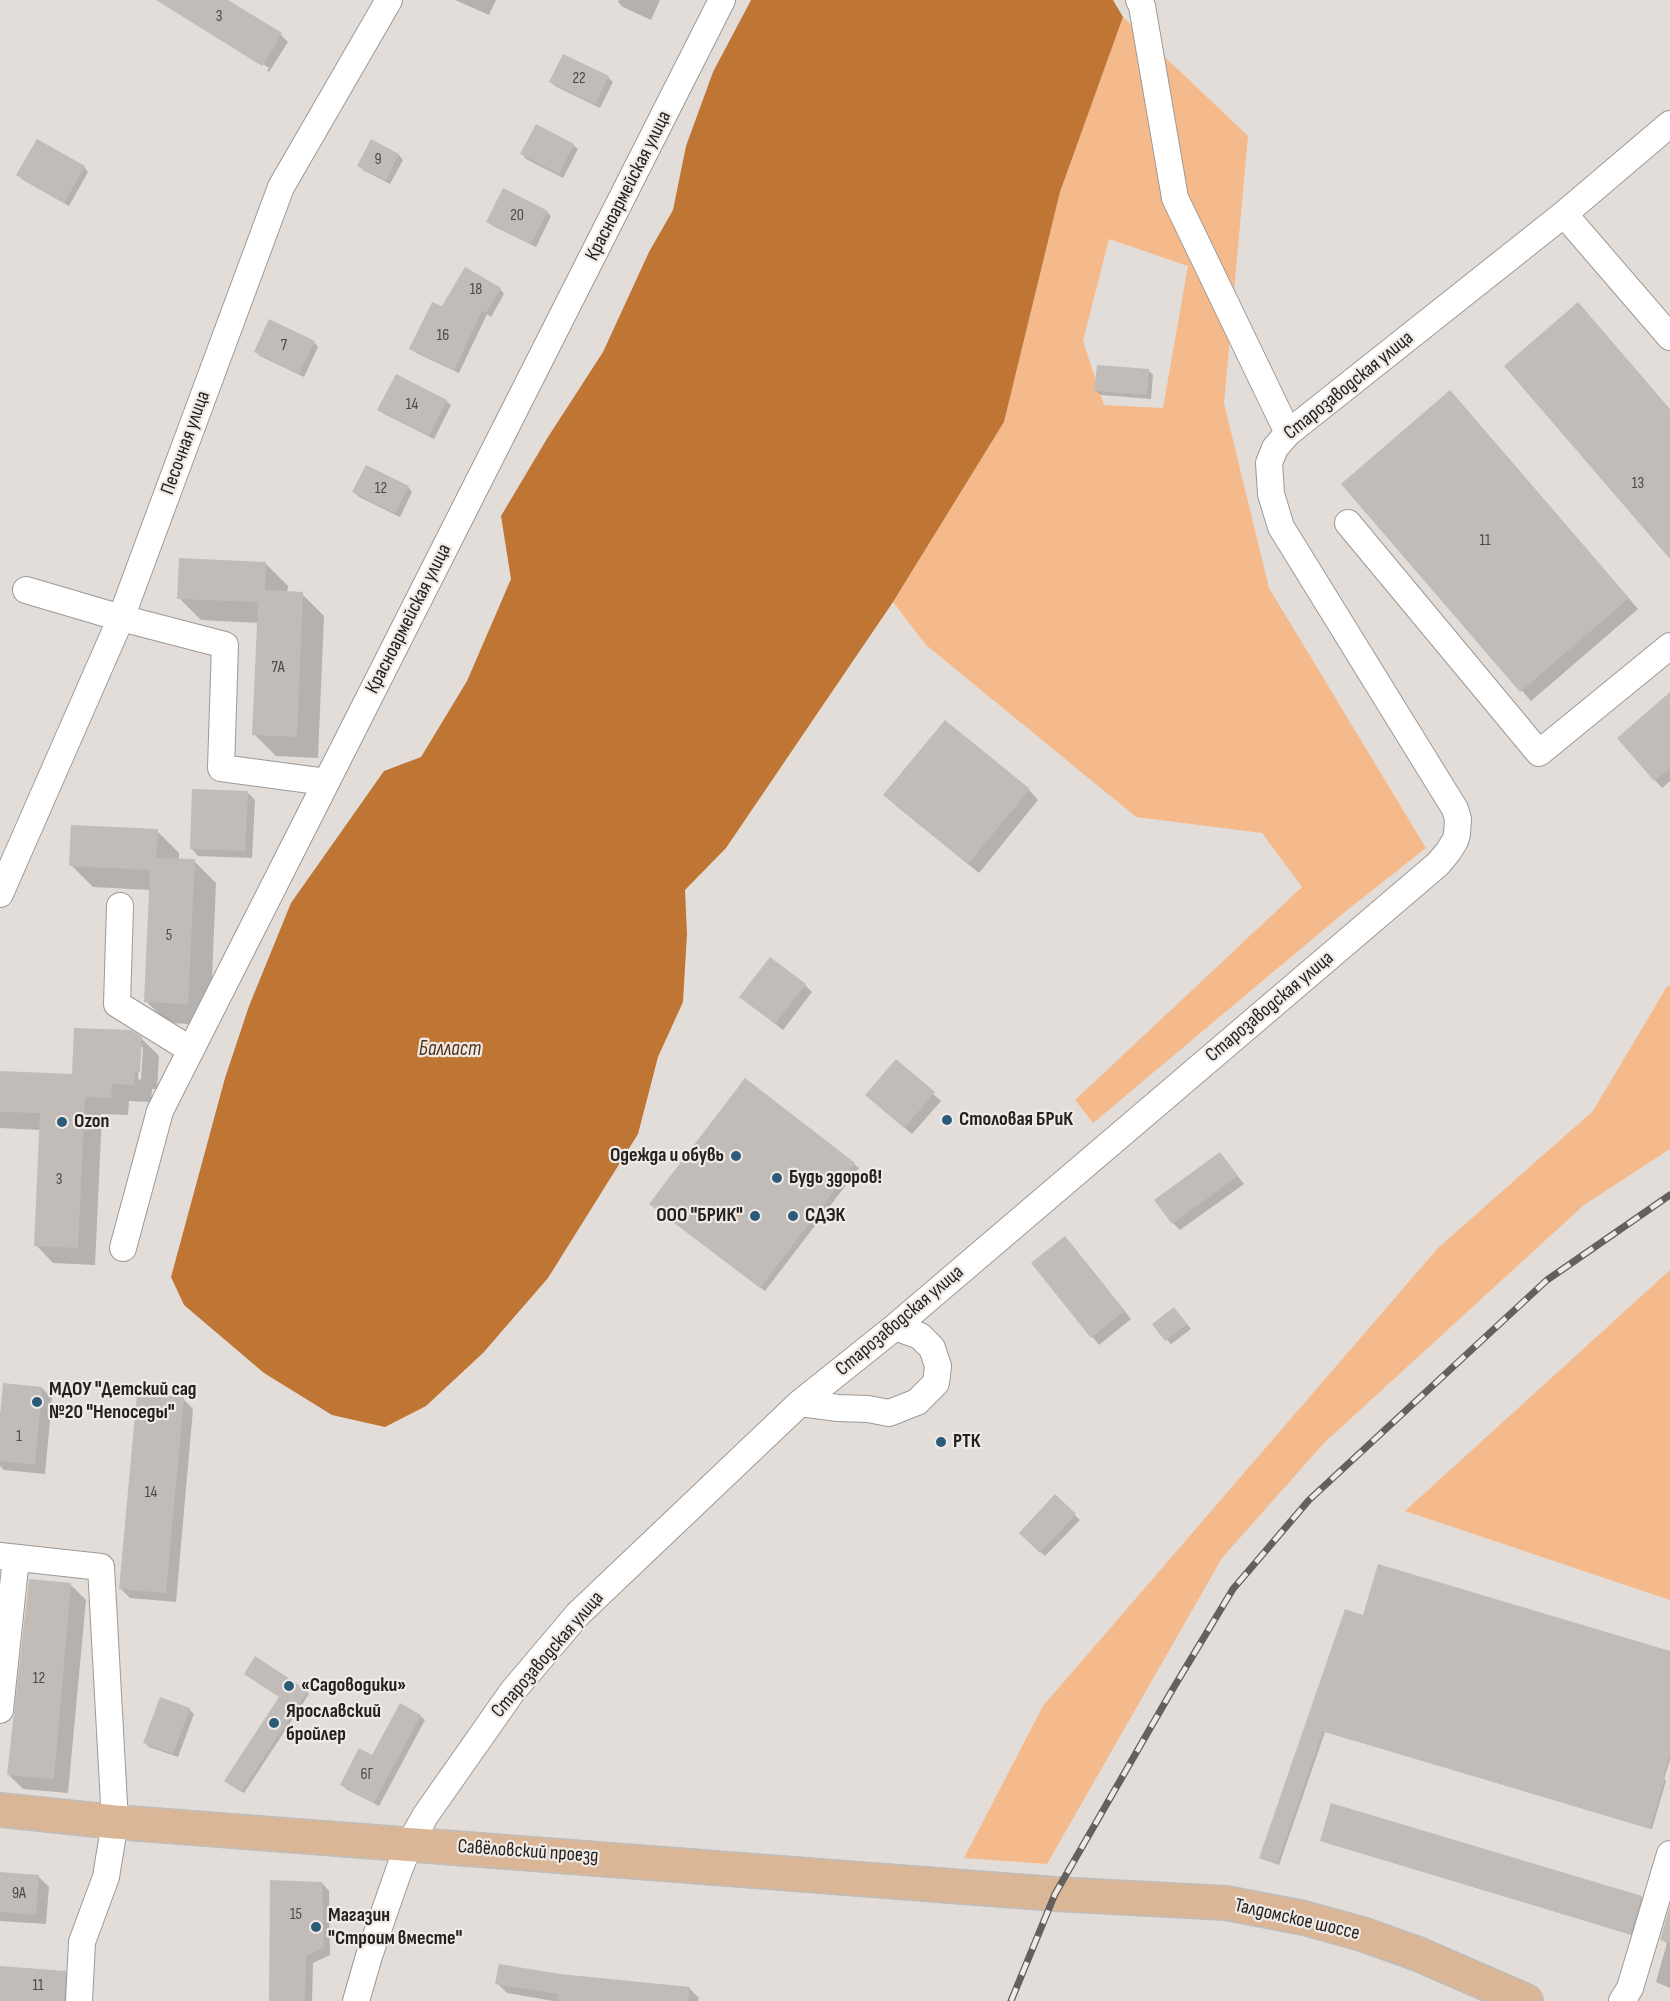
<!DOCTYPE html>
<meta charset="utf-8">
<style>
body{margin:0}
canvas{display:block;background:#e2ddd9}
</style>
<canvas width="1670" height="2001"></canvas>
<script>
const ctx = document.querySelector('canvas').getContext('2d');
ctx.lineJoin = 'round';
function paint(path, color) { ctx.fillStyle = color; ctx.fill(path, 'evenodd'); }
const shape = rows => new Path2D(rows.map(r => 'M' + r).join(''));
function strokePath(path, color, width, dash) { ctx.strokeStyle = color; ctx.lineWidth = width; ctx.lineCap = dash ? 'butt' : 'round'; ctx.setLineDash(dash || []); ctx.stroke(path); }
function write(font, color, halo, rows, align = 'center') {
  ctx.font = font + ' "Sofia Sans Condensed",sans-serif'; ctx.lineWidth = 4.5; ctx.setLineDash([]); ctx.textBaseline = 'middle'; ctx.strokeStyle = halo; ctx.fillStyle = color; for (const [text, x, y, turn = 0] of rows) {
    ctx.save(); ctx.translate(x, y); ctx.rotate((+turn || 0) * Math.PI / 180); ctx.textAlign = isNaN(turn) ? turn : align; if (halo) ctx.strokeText(text, 0, 0); ctx.fillText(text, 0, 0); ctx.restore();
  }
}
paint(shape([
 [1123,17,1248,136,1224,403,1269,588,1426,848,1346,911,1093,1123,1075,1100,1302,887,1262,833,1136,817,926,645,893,602,1004,422,1060,192],
 [1109,239,1188,266,1163,408,1104,405,1083,341],
 [1670,985,1670,1149,1584,1205,1324,1443,1222,1558,1047,1864,964,1858,1043,1706,1438,1248,1593,1111,1666,988],
 [1670,1270,1670,1600,1405,1511]
]), '#f5ba8c');
paint(shape([
 [751,0,1113,0,1123,17,1060,192,1004,422,893,602,726,848,685,890,687,934,683,1002,658,1057,638,1134,548,1278,483,1353,426,1406,385,1427,332,1415,264,1373,184,1305,171,1277,225,1078,249,1006,291,903,384,771,421,757,467,681,511,579,501,516,548,437,603,352,649,252,673,210,686,146,713,72]
]), '#bf7635');
paint(shape([
 [158,0,225,0,281,35,288,42,269,72,267,71,269,68],
 [455,0,496,0,489,15],
 [619,0,660,0,651,20,623,7,618,2],
 [608,77,613,82,600,108,555,86,551,82],
 [371,141,399,155,403,160,390,184,363,170,359,165],
 [573,145,578,149,563,178,526,159,522,154],
 [84,167,88,172,69,206,23,180,18,175],
 [547,212,551,216,536,247,493,226,488,222],
 [500,289,504,294,491,317,487,314,459,373,416,353,411,348,442,308],
 [314,342,318,347,304,377,260,356,255,351],
 [1148,370,1153,375,1151,399,1101,395,1096,390],
 [446,401,451,405,434,439,384,414,379,410],
 [1460,402,1638,609,1531,701,1343,484],
 [408,487,412,492,400,517,359,497,354,492],
 [266,564,288,586,287,593,302,594,324,616,318,758,276,756,254,734,259,623,201,620,179,598],
 [1670,694,1670,781,1662,788,1619,739],
 [1029,790,1038,800,979,873,895,805],
 [248,793,255,800,252,858,198,856,191,848],
 [157,831,179,853,179,860,194,861,216,883,210,1025,168,1023,146,1001,151,890,93,887,71,865],
 [805,985,812,992,783,1030,741,997],
 [141,1038,159,1056,157,1089,152,1089,151,1102,129,1101,128,1115,102,1114,95,1265,53,1263,36,1245,41,1130,0,1128,0,1072,73,1076],
 [140,1047,143,1047,141,1080,138,1079],
 [896,1061,941,1101,912,1134,874,1102],
 [745,1081,859,1168,765,1291,656,1208],
 [1227,1162,1244,1184,1180,1230,1173,1223],
 [1072,1245,1131,1319,1099,1345,1033,1264],
 [1178,1313,1191,1329,1171,1344,1167,1340],
 [42,1388,52,1398,45,1474,4,1470,0,1466,0,1414],
 [183,1399,193,1409,176,1602,130,1598,120,1588],
 [1055,1496,1080,1520,1045,1556,1021,1533],
 [71,1585,86,1600,68,1793,23,1789,8,1774],
 [1364,1617,1670,1653,1670,1760,1664,1779,1666,1781,1652,1829,1325,1732,1279,1865,1262,1859],
 [307,1692,309,1694,244,1793,228,1782],
 [189,1709,194,1714,178,1757,149,1747,145,1742],
 [420,1716,425,1720,379,1806,346,1789,342,1784],
 [1321,1841,1641,1897,1643,1899,1632,1935],
 [0,1874,39,1877,49,1887,46,1924,0,1921],
 [322,1883,329,1891,330,1955,313,1963,312,2001,270,2001],
 [1670,1912,1670,1988,1656,1982,1667,1943,1662,1940],
 [0,1968,65,1972,75,1982,74,2001,0,2001],
 [560,1976,689,1988,699,1998,698,2001,554,2001,507,1993,497,1983]
]), '#0003');
paint(shape([
 [156,0,228,0,282,33,262,66],
 [563,54,609,76,595,104,549,82],
 [536,124,574,144,559,174,520,154],
 [37,139,85,166,64,203,16,175],
 [371,139,399,154,386,181,357,166],
 [503,188,548,211,531,244,486,222],
 [465,267,501,288,486,313,482,311,454,370,409,349,432,302,442,306],
 [1578,302,1670,409,1670,559,1504,366],
 [269,319,315,341,299,374,254,352],
 [1097,365,1149,369,1147,395,1094,391],
 [396,374,447,400,429,436,377,410],
 [1450,390,1629,598,1520,692,1341,484],
 [366,465,409,486,395,513,352,492],
 [179,558,266,562,265,590,303,592,297,737,252,735,258,602,177,599],
 [1670,692,1670,768,1654,781,1617,738],
 [945,720,1030,789,968,864,883,795],
 [192,789,248,791,245,851,190,849],
 [71,825,158,829,156,858,195,859,188,1004,144,1002,150,870,69,866],
 [770,957,806,984,775,1024,739,997],
 [74,1028,131,1030,142,1037,140,1072,135,1072,134,1085,112,1084,111,1098,85,1097,78,1248,34,1246,40,1113,0,1112,0,1071,72,1074],
 [896,1059,935,1092,904,1128,865,1095],
 [745,1078,855,1163,760,1288,649,1204],
 [1220,1152,1238,1176,1172,1224,1154,1200],
 [1065,1236,1125,1311,1091,1338,1031,1263],
 [1174,1307,1187,1324,1165,1341,1152,1324],
 [3,1383,42,1387,35,1465,0,1461,0,1417],
 [137,1393,184,1397,166,1593,119,1589],
 [1055,1494,1076,1514,1040,1553,1019,1533],
 [1378,1564,1670,1651,1670,1754,1663,1777,1665,1778,1650,1829,1323,1731,1277,1864,1259,1858,1345,1609,1363,1615],
 [29,1579,71,1583,54,1779,7,1775],
 [255,1656,308,1691,241,1792,224,1781,279,1697,244,1674],
 [160,1697,190,1708,173,1754,143,1743],
 [400,1703,421,1715,374,1803,340,1785,359,1748,372,1755],
 [1331,1803,1642,1896,1630,1934,1320,1841],
 [0,1872,39,1875,36,1915,0,1912],
 [270,1880,322,1882,324,1948,306,1956,305,2001,269,2001],
 [1670,1906,1670,1943,1660,1940],
 [499,1964,560,1974,690,1987,688,2001,558,2001,558,1994,495,1984],
 [0,1966,66,1971,64,2001,0,2001]
]), '#c1bcb8');
const minor = shape([
 [1139,0,1142,6,1175,198,1288,433],
 [1564,214,1670,337],
 [1348,523,1539,753,1670,646],
 [26,590,121,618,225,645,221,768,326,782],
 [0,894,121,618,281,187,389,0],
 [120,906,117,1004,191,1050],
 [123,1248,160,1111,722,0],
 [800,1403,838,1408,868,1409,889,1413,917,1402,936,1383,938,1366,932,1348,920,1336,895,1327],
 [0,1556,101,1567,115,1822,106,1877,82,1942,79,2001],
 [0,1710,16,1558],
 [356,2001,369,1956,399,1870,410,1843,425,1816,512,1692,578,1614,800,1403,895,1327,1438,864,1448,852,1455,841,1457,834,1458,819,1455,809,1281,527,1271,494,1269,463,1275,448,1288,433,1564,214,1670,124],
 [1622,2001,1630,1988,1670,1854]
]);
const major = shape([
 [0,1810,115,1822,1055,1894,1226,1903,1304,1918,1362,1934,1418,1954,1526,2001]
]);
strokePath(minor, '#9e9995', 28);
strokePath(major, '#bdbdbc', 36);
strokePath(minor, '#fff', 26);
strokePath(major, '#dab697', 33);
const rail = shape([
 [1011,2001,1055,1894,1171,1692,1233,1589,1309,1500,1547,1280,1670,1195]
]);
strokePath(rail, '#63605d', 7);
strokePath(rail, '#f0eae6', 4.5, [14]);
for (const [x, y, r, color] of [
 [947,1120,6,"#2c5b7a"],
 [62,1122,6,"#2c5b7a"],
 [736,1156,6,"#2c5b7a"],
 [777,1178,6,"#2c5b7a"],
 [755,1216,6,"#2c5b7a"],
 [793,1216,6,"#2c5b7a"],
 [37,1402,6,"#2c5b7a"],
 [941,1442,6,"#2c5b7a"],
 [289,1686,6,"#2c5b7a"],
 [274,1723,6,"#2c5b7a"],
 [316,1927,6,"#2c5b7a"]
]) { const dot = new Path2D(); dot.arc(x, y, r, 0, 2 * Math.PI); ctx.fillStyle = color; ctx.fill(dot); strokePath(dot, '#f0eae6', 2); }
write('16px', '#4b4846', null, [
 ["3",219,17],
 ["22",579,79],
 ["9",378,160],
 ["20",517,216],
 ["18",476,290],
 ["16",443,336],
 ["7",284,346],
 ["14",412,405],
 ["13",1638,484],
 ["12",381,489],
 ["11",1485,541],
 ["7А",278,668],
 ["5",169,936],
 ["3",59,1180],
 ["1",19,1437],
 ["14",151,1493],
 ["12",39,1679],
 ["6Г",367,1775],
 ["9А",19,1894],
 ["15",296,1915],
 ["11",38,1986]
]);
write('20px', '#242220', '#f0eae6', [
 ["Красноармейская улица",629,186,-63],
 ["Старозаводская улица",1349,386,-39],
 ["Песочная улица",186,443,-70],
 ["Красноармейская улица",409,619,-63],
 ["Старозаводская улица",1270,1007,-40],
 ["Старозаводская улица",900,1321,-40],
 ["Старозаводская улица",548,1655,-49],
 ["Савёловский проезд",528,1852,4],
 ["Талдомское шоссе",1297,1920,13]
]);
write('bold 20px', '#242220', '#f0eae6', [
 ["Столовая БРиК",959,1120],
 ["Ozon",74,1122],
 ["Одежда и обувь",724,1156,"right"],
 ["Будь здоров!",789,1178],
 ["ООО \"БРИК\"",743,1216,"right"],
 ["СДЭК",805,1216],
 ["МДОУ \"Детский сад",49,1390],
 ["№20 \"Непоседы\"",49,1413],
 ["РТК",953,1442],
 ["«Садоводики»",301,1686],
 ["Ярославский",286,1712],
 ["бройлер",286,1735],
 ["Магазин",328,1916],
 ["\"Строим вместе\"",328,1939]
], 'left');
write('italic 21px', '#523318', '#f0eae6', [
 ["Балласт",450,1050]
]);
</script>
